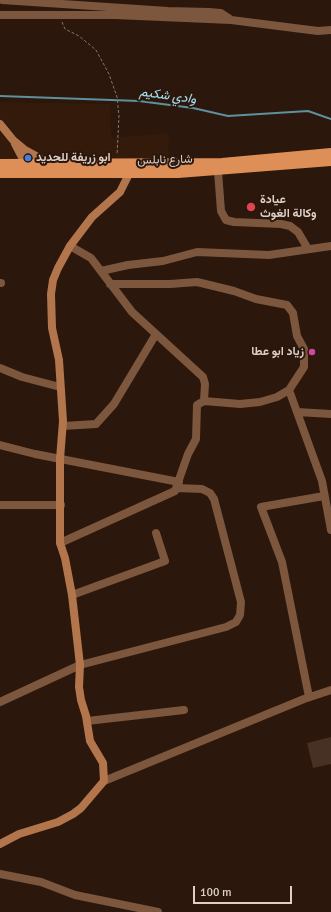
<!DOCTYPE html>
<meta charset="utf-8">
<style>
body{margin:0}
#map{position:relative;width:331px;height:912px;overflow:hidden;background:#2b170b;font-family:Signika,sans-serif}
canvas{display:block}
.scale{position:absolute;left:193px;top:886px;width:99px;height:18px;box-sizing:border-box;border:2px solid #ded0c8;border-top:0;padding-left:5px;font-size:12px;line-height:14px;white-space:nowrap;color:#ded0c8;-webkit-text-stroke:3px #2b170b;paint-order:stroke}
</style>
<div id="map">
<canvas width="331" height="912"></canvas>
<div class="scale">100 m</div>
</div>
<script>
const ctx = document.querySelector('canvas').getContext('2d');
ctx.lineJoin = 'round';
function paint(path, color) { ctx.fillStyle = color; ctx.fill(path, 'evenodd'); }
const shape = rows => new Path2D(rows.map(r => 'M' + r).join(''));
function strokePath(path, color, width, dash) { ctx.strokeStyle = color; ctx.lineWidth = width; ctx.lineCap = dash ? 'butt' : 'round'; ctx.setLineDash(dash || []); ctx.stroke(path); }
function write(font, color, halo, rows, align = 'center') {
  ctx.font = font + ' Signika,Vazirmatn,sans-serif'; ctx.lineWidth = 4; ctx.setLineDash([]); ctx.textBaseline = 'middle'; ctx.strokeStyle = halo; ctx.fillStyle = color; for (const [text, x, y, turn = 0] of rows) {
    ctx.save(); ctx.translate(x, y); ctx.rotate((+turn || 0) * Math.PI / 180); ctx.textAlign = isNaN(turn) ? turn : align; if (halo) ctx.strokeText(text, 0, 0); ctx.fillText(text, 0, 0); ctx.restore();
  }
}
paint(shape([
 [0,102,110,104,111,138,169,133,168,161,0,171]
]), '#341a0a');
strokePath(shape([
 [0,96,139,101,193,108,228,116,308,111,331,119]
]), '#5f909d', 2);
paint(shape([
 [331,737,331,764,313,768,307,743]
]), '#473024');
strokePath(shape([
 [62,22,65,29,79,36,96,50,109,74,117,97,119,116,117,155]
]), '#88776d', 1, [3, 2]);
strokePath(shape([
 [2,0,168,11,209,12,221,13,230,19],
 [0,15,115,15,231,20,318,31,331,30],
 [218,171,221,211,226,220,234,222,281,224,290,226,298,232,308,249],
 [70,246,91,258,132,312,203,377,205,384,204,401,240,404,260,402,277,397,289,390,304,367,304,349,297,336,293,313,287,305,256,299,234,291,197,282,170,284,110,284],
 [101,271,128,265,163,261,197,252,269,255,331,246],
 [0,283,1,283],
 [0,368,22,377,60,387],
 [289,390,322,481,331,530],
 [297,412,331,414],
 [63,426,96,424,114,404,156,334],
 [0,445,35,454,179,482],
 [0,505,61,505],
 [60,543,175,491,188,454,196,439,197,405,204,401],
 [72,595,165,561,156,533],
 [309,697,282,562,261,507,324,496],
 [0,702,80,665,226,627,236,622,240,615,241,602,214,499,210,493,202,489,177,488],
 [87,721,184,710],
 [104,781,304,699,331,690],
 [0,874,41,882,75,895,158,912]
]), '#7c563d', 8);
strokePath(shape([
 [0,124,13,140,25,150,49,163],
 [15,144,25,163],
 [0,844,19,834,58,822,73,814,81,808,104,781,103,763,90,741,86,716,81,700,79,687,80,665,72,595,65,558,60,543,60,459,63,421,59,360,52,328,51,294,53,280,58,268,70,246,92,217,120,192,129,174]
]), '#b3764c', 8);
strokePath(shape([
 [0,164,222,163,331,153],
 [0,173,178,173,331,161]
]), '#dd8f57', 10);
for (const [x, y, r, color] of [
 [28,158,4,"#3f7fe0"],
 [251,207,5,"#e0444e"],
 [312,352,4,"#d1479c"]
]) { const dot = new Path2D(); dot.arc(x, y, r, 0, 2 * Math.PI); ctx.fillStyle = color; ctx.fill(dot); strokePath(dot, '#2b170b', 1.5); }
write('bold 12px', '#ded0c8', '#2b170b', [
 ["ابو زريفة للحديد",36,158],
 ["عيادة",260,200],
 ["وكالة الغوث",260,214],
 ["زياد ابو عطا",304,352,"right"]
], 'left');
write('12px', '#ded0c8', '#2b170b', [
 ["شارع نابلس",165,160,-1]
]);
write('italic 13px', '#a7e2f5', '#2b170b', [
 ["وادي شكيم",168,96,8]
]);
</script>
